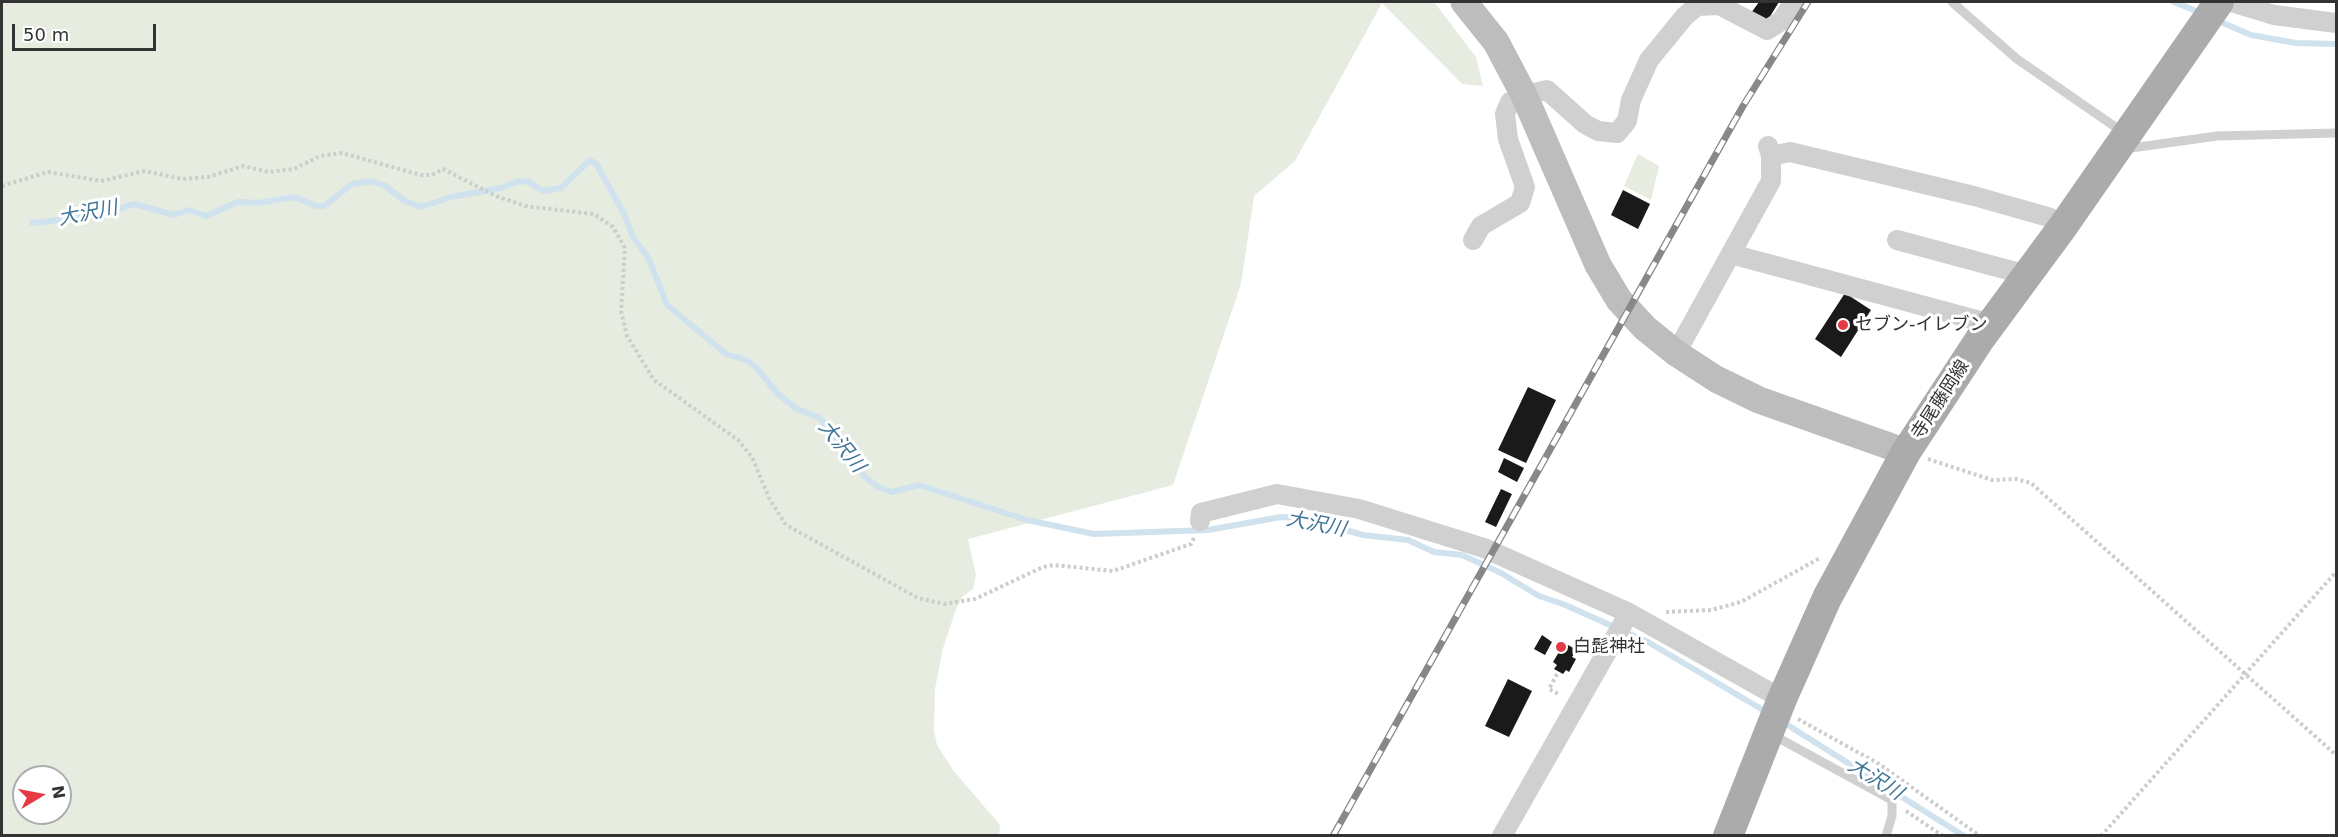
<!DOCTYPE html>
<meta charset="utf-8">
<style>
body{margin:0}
#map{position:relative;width:2338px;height:837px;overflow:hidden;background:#fff;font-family:"DejaVu Sans",sans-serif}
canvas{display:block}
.frame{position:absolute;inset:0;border:3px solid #333;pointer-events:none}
.north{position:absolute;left:12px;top:765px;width:60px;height:60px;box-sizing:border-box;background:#fff;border:2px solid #adadad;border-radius:50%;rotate:80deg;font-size:16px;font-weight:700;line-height:24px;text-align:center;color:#333}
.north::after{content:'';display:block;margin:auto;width:21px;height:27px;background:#e63946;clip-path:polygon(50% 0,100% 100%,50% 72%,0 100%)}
.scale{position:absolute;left:12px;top:24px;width:144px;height:27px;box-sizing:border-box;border:3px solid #333;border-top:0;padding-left:8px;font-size:18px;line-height:21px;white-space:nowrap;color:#333;-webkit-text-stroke:4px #fff;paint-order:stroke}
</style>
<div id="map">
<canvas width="2338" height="837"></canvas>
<div class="frame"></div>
<div class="north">N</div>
<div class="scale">50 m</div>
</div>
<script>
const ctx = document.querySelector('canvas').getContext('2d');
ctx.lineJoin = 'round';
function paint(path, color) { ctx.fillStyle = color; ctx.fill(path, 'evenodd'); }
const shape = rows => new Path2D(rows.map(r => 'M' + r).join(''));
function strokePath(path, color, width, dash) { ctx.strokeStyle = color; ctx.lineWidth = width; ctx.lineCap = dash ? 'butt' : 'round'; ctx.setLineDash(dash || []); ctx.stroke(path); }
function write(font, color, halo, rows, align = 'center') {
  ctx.font = font + ' "DejaVu Sans","Noto Sans JP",sans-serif'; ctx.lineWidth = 6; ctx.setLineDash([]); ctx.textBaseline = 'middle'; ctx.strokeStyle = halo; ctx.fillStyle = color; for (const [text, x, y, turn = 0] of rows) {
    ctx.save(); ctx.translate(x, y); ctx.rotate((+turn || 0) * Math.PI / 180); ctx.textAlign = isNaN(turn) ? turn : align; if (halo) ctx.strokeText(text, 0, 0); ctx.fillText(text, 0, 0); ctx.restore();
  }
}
paint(shape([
 [2,2,1434,2,1476,57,1483,86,1462,84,1382,3,1295,161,1254,196,1241,284,1173,485,968,539,976,575,973,589,962,597,956,609,943,648,935,689,934,731,937,745,953,770,1000,825,999,835,2,835],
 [24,777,60,777,60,813,24,813],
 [1638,154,1659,166,1651,200,1624,186]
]), '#e6ecdf');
strokePath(shape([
 [2174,2,2201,13],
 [2216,20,2251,35,2296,43,2336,44],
 [32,223,93,216,134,204,174,215,188,210,206,216,238,202,258,203,295,197,316,206,324,206,352,184,371,181,384,185,405,201,421,207,451,197,501,188,516,182,527,181,543,191,561,188,590,160,597,165,624,214,633,237,649,259,667,305,726,354,746,360,756,367,777,393,795,408,820,418,865,477,878,487,892,492,919,485,1027,520,1094,534,1208,530,1281,517,1303,518,1363,535,1408,540,1434,552,1462,555,1501,573,1539,596,1563,604,1648,642,1763,710],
 [1786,724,1964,836]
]), '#cfe2ee', 6);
paint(shape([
 [1759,2,1779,2,1766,23,1751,13],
 [1623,190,1650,204,1638,229,1611,215],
 [1845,293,1871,310,1841,357,1815,339],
 [1528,387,1556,400,1526,463,1498,450],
 [1504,458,1524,468,1517,482,1498,472],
 [1501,489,1512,494,1496,527,1485,522],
 [1542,635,1552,642,1545,655,1534,649],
 [1568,645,1577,650,1572,657,1576,659,1569,672,1566,670,1563,674,1554,669,1557,665,1553,662,1560,650,1564,652],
 [1508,679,1532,691,1509,737,1485,726]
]), '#1a1a1a');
strokePath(shape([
 [2,186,48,172,101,181,145,171,182,179,208,177,243,166,269,172,294,169,320,156,342,153,421,175,432,175,443,169,496,196,525,206,594,214,613,227,625,248,621,311,627,336,654,380,738,440,752,457,769,498,786,525,918,598,944,604,975,599,1043,567,1054,565,1113,571,1191,544,1194,538],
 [1928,459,1992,480,2016,479,2031,483,2336,755],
 [1666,612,1711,610,1741,602,1820,558],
 [1557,674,1549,689,1560,695],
 [1798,719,1879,764,1980,836],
 [1906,811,1943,836],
 [2101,836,2336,572]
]), '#cdcdcd', 4, [3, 3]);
strokePath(shape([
 [1952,2,2017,59,2124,133],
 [2124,149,2217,136,2336,133],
 [1771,734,1892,800,1892,816,1886,836]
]), '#d0d0d0', 9);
strokePath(shape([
 [2231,2,2274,15,2336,23],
 [1771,156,1790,152,1891,176,1974,196,2048,217,2064,225],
 [1473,240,1481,226,1520,203,1525,187,1508,139,1505,114,1510,102,1524,95,1547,90,1585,124,1598,131,1617,133,1627,121,1631,100,1649,60,1685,16,1697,6,1719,5,1767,30,1781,21,1794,2],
 [1897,240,2027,275],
 [1731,254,1991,324],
 [1676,353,1771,181,1771,156,1768,146],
 [1200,521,1201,513,1277,494,1359,509,1484,548,1629,613,1782,699],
 [1502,836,1629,613]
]), '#d0d0d0', 20);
strokePath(shape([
 [1464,2,1496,42,1524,95,1598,265,1619,300,1645,328,1676,353,1716,379,1759,400,1906,452]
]), '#bdbdbd', 27);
strokePath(shape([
 [1728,836,1782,699,1827,598,1906,452,1980,339,2064,225,2219,2]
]), '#ababab', 30);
const rail = shape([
 [1333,836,1743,106,1808,2]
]);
strokePath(rail, '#888', 7);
strokePath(rail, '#fff', 4.5, [14]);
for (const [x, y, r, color] of [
 [1843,325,6,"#e63946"],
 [1561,647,6,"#e63946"]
]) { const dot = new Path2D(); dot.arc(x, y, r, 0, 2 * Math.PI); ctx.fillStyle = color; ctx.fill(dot); strokePath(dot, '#fff', 2); }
write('18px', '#333', '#fff', [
 ["セブン-イレブン",1855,325],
 ["白髭神社",1573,647]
], 'left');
write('18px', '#333', '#fff', [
 ["寺尾藤岡線",1941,400,-57]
]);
write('italic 20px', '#3f7597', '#fff', [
 ["大沢川",88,214,-11],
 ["大沢川",841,447,51],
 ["大沢川",1316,525,11],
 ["大沢川",1875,780,32]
]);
</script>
